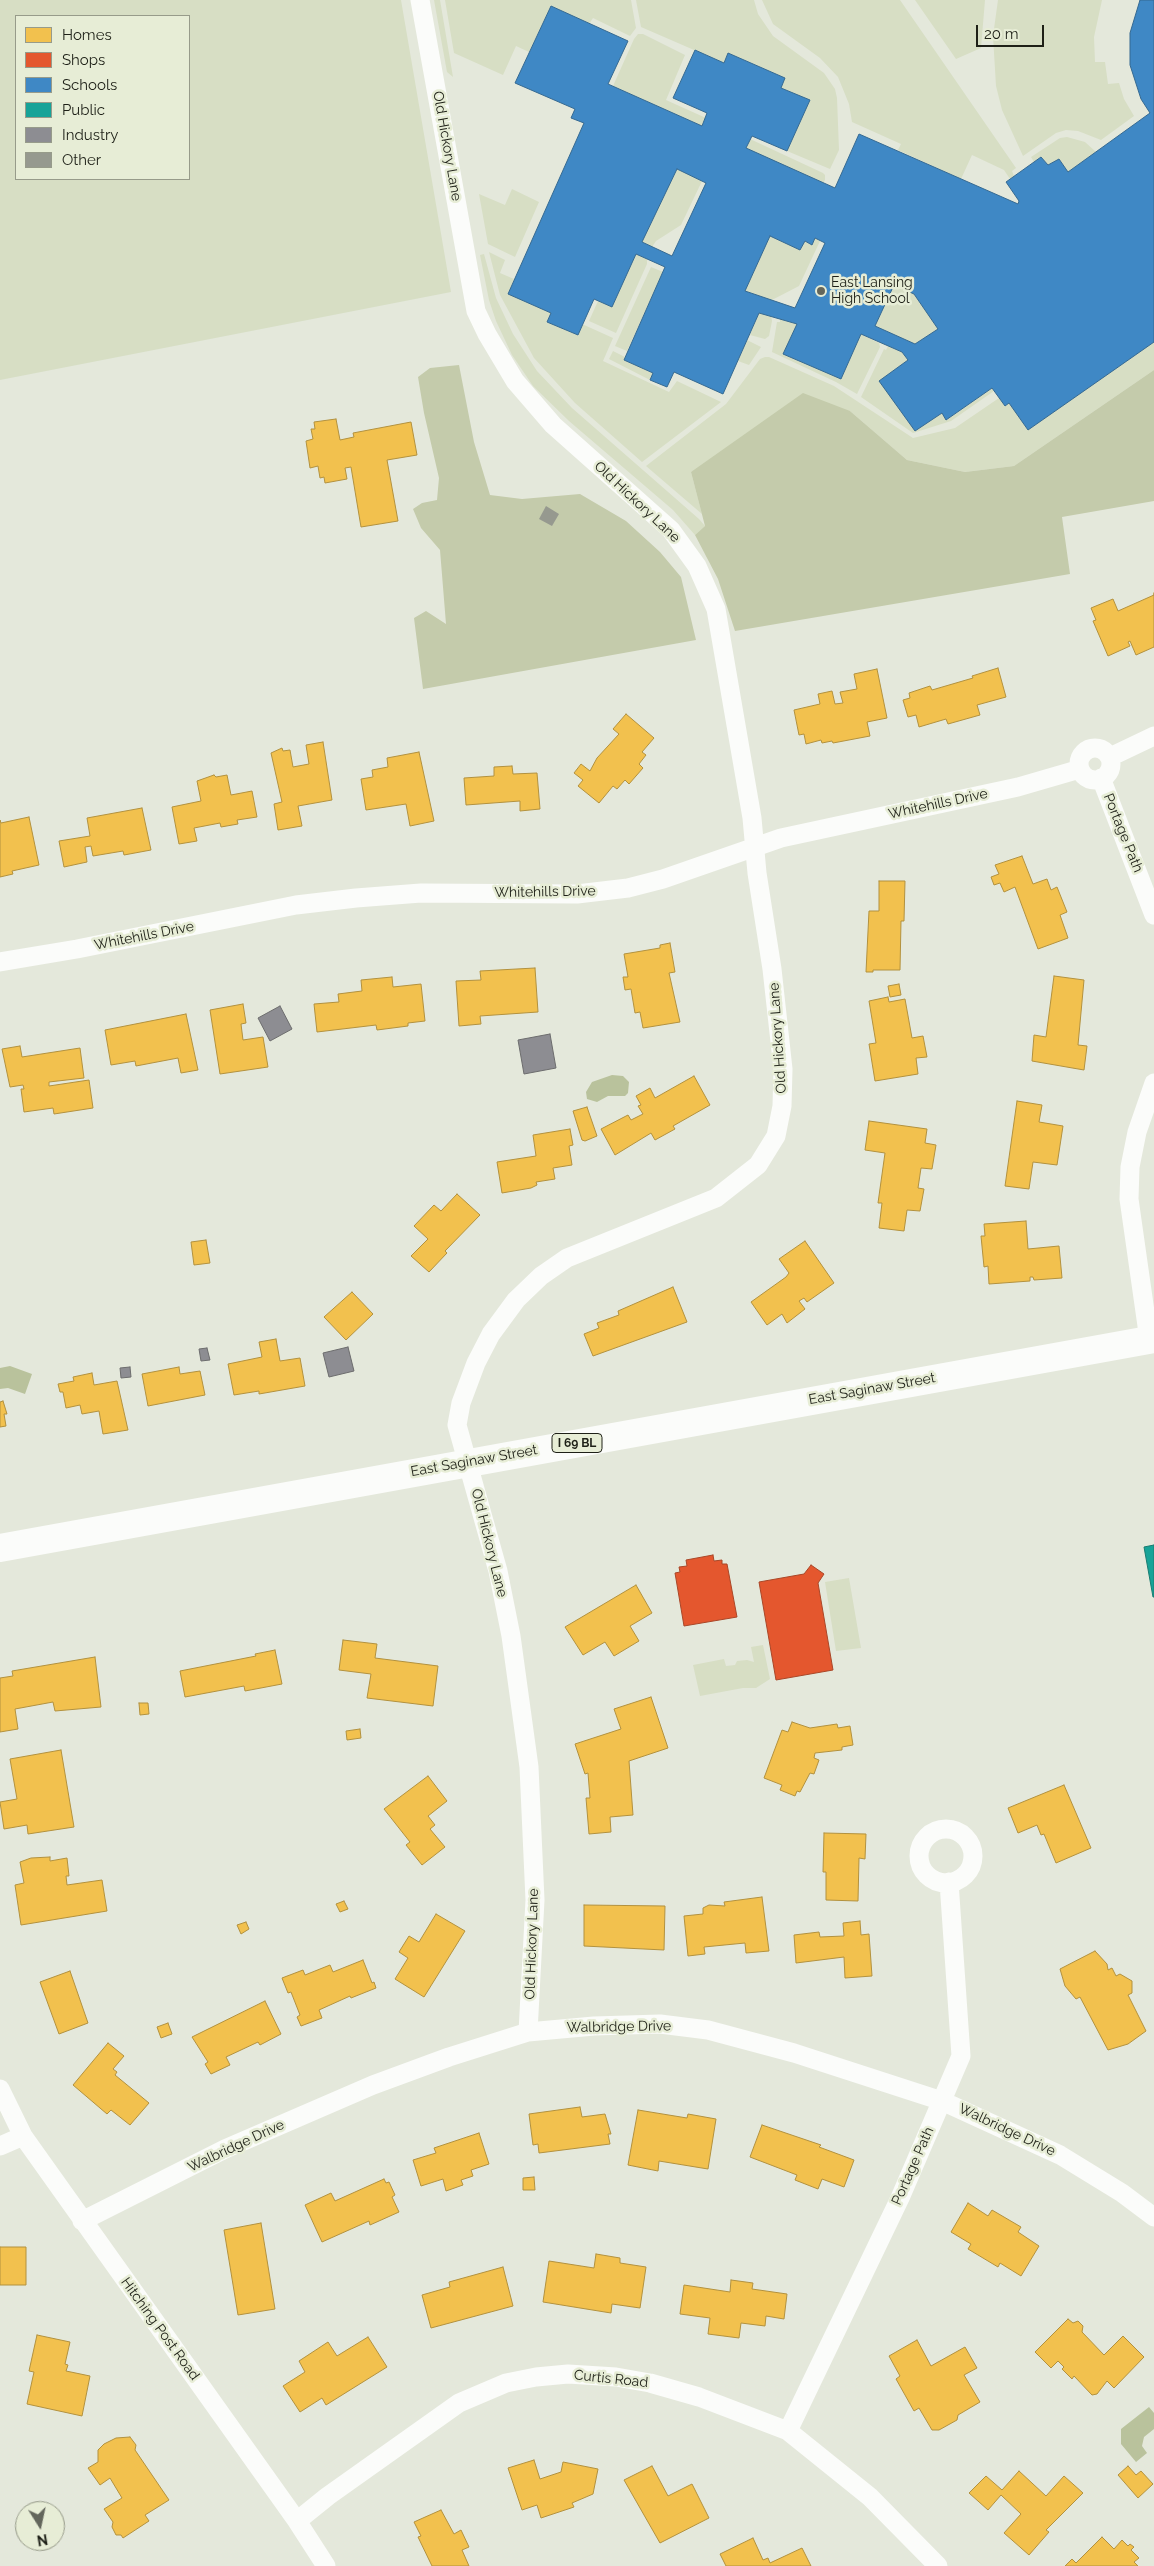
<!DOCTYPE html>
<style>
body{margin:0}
#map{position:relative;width:1154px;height:2566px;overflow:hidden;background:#e4e8db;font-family:Raleway,sans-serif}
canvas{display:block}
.legend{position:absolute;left:15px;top:15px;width:175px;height:165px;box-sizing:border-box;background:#e7edd6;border:1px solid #979b8a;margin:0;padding:6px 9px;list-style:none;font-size:15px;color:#1e2017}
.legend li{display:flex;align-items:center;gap:10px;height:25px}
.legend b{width:25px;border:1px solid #979b8a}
.north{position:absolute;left:15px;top:2501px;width:50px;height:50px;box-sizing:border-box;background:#e7edd6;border:1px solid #979b8a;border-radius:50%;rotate:170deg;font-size:14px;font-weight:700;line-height:20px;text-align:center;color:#1e2017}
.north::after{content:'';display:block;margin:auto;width:18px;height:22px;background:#63665c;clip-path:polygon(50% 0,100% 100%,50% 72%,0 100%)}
.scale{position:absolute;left:976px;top:25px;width:68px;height:22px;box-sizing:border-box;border:2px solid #1e2017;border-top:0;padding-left:6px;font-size:15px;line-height:18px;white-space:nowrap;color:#1e2017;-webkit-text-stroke:4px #e7edd6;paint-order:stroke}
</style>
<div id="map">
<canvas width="1154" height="2566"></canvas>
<ul class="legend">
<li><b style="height:14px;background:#f2c14e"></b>Homes</li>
<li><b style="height:14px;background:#e4572e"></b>Shops</li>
<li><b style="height:14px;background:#3f88c5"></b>Schools</li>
<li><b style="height:14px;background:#17a398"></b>Public</li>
<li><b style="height:14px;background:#8d8d92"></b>Industry</li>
<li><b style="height:14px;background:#96998f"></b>Other</li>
</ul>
<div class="north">N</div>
<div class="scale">20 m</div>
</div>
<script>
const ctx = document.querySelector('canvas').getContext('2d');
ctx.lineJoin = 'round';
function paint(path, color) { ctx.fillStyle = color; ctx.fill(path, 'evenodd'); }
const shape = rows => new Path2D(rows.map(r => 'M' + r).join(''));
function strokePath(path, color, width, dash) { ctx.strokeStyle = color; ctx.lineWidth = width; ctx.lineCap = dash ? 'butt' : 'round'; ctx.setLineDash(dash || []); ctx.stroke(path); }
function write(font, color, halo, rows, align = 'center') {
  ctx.font = font + ' Raleway,sans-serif'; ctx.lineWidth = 5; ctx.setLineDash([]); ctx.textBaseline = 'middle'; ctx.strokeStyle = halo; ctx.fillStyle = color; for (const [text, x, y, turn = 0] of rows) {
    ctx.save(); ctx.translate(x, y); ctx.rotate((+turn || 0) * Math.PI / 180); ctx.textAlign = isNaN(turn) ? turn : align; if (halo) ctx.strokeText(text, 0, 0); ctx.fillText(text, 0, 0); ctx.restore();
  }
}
paint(shape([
 [0,0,401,0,451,292,0,380],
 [16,16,189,16,189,179,16,179],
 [434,0,440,0,453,77,447,72],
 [445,0,631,0,636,28,630,36,593,18,589,24,551,6,529,52,516,46,503,75,454,53],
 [636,0,754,0,758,14,773,36,824,73,835,89,837,98,839,150,830,169,787,151,809,101,781,88,785,78,728,53,724,63,641,27],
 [762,0,900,0,1016,168,1012,171,1014,176,1010,179,1004,170,972,155,961,179,898,150,901,144,852,122,849,104,838,77,820,58,773,24],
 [915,0,985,0,981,48,956,59],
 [998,0,1102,0,1094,37,1095,62,1105,62,1108,84,1119,83,1124,99,1134,116,1101,140,1078,131,1066,130,1056,133,1023,156,1002,110,996,86,993,36],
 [638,34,643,34,685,55,666,100,706,118,702,126,613,86,634,39],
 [1067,137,1085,142,1096,152,1068,172,1059,159,1048,165,1041,157,1034,162,1031,157,1060,138],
 [750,139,823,173,825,175,825,180,823,183,746,149],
 [677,169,702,181,681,225,656,241,652,247,642,242],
 [512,189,539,202,515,257,488,244,479,194,505,205],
 [770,236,800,250,805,241,812,244,815,238,820,241,799,286,770,301,745,291],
 [489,252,505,260,500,273,514,279,509,294,551,313,547,322,578,335,582,324,613,338,603,361,669,392,677,381,721,402,642,462,575,403,534,358,500,295],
 [484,254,496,298,513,334,537,371,572,408,699,519,705,526,695,535,673,510,569,421,533,386,512,355,496,321,489,300,480,255],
 [636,254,647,259,647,264,616,333,589,321,598,301,612,307],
 [651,267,663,272,627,351,615,346],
 [894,285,914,294,938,329,915,344,875,326],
 [759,313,771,315,772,321,769,336,765,339,750,335],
 [780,318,797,324,784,354,841,379,861,334,879,343,880,347,857,394,836,382,772,352,777,322,780,322],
 [747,340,761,347,749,365,738,361],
 [1154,342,1154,370,1014,466,965,472,907,460,850,411,691,472,702,514,646,466,726,404,760,359,765,357,769,357,834,386,913,438,955,428,999,398,1005,406,1009,403,1028,430],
 [888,346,902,352,908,360,880,381,915,431,942,413,947,420,992,388,994,391,951,421,913,433,861,397,884,349,886,350],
 [613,351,625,357,624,360,653,373,650,380,609,359],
 [849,1578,861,1648,836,1651,825,1582],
 [763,1645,770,1679,756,1688,743,1688,700,1696,693,1665,724,1659,726,1666,735,1665,737,1661,747,1660,754,1662,751,1647]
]), '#d7dec4');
paint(shape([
 [459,365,474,442,490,495,522,499,580,494,626,521,660,552,681,577,696,640,423,689,414,618,426,611,446,624,440,550,421,528,413,509,422,503,437,500,439,478,424,413,418,377,430,368],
 [1154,370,1154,501,1062,517,1070,574,735,631,718,579,695,535,705,526,691,472,803,393,850,411,907,460,965,472,1014,466]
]), '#c4cbab');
paint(shape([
 [612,1075,623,1076,629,1082,628,1093,625,1096,608,1096,597,1102,587,1099,586,1092,592,1082],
 [10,1366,32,1374,25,1394,8,1388,0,1389,0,1368],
 [1149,2407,1154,2413,1154,2429,1144,2437,1142,2446,1147,2453,1136,2462,1121,2444,1121,2429]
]), '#b9c29c');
const homes = shape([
 [336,419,340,440,354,437,353,433,411,422,417,455,387,460,398,521,361,527,351,467,345,468,347,479,325,483,324,477,320,478,318,466,310,468,306,441,313,439,311,429,315,429,314,422,336,419],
 [1154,593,1154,647,1136,655,1130,641,1128,642,1130,646,1108,656,1093,621,1096,620,1091,608,1113,599,1118,611,1154,595,1154,593],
 [998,668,1006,697,977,705,980,715,948,724,946,719,919,727,916,715,908,717,903,700,910,698,909,693,930,686,932,690,973,678,972,676,998,668],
 [877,669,887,718,867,722,870,736,833,743,832,741,822,743,821,740,806,744,804,734,799,735,794,710,820,704,818,694,832,691,835,704,843,703,840,692,857,689,854,674,877,669],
 [626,714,654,738,642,752,646,755,639,764,643,768,629,784,625,780,617,789,613,786,599,803,578,786,583,780,574,773,581,764,590,771,597,758,619,734,613,729,626,714],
 [323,742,332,800,298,806,302,826,278,830,274,804,282,802,271,753,282,748,283,751,290,750,293,767,309,764,306,745,323,742],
 [419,752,434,821,410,826,406,804,366,810,361,779,373,777,372,770,388,767,387,758,419,752],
 [512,766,513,774,537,773,540,809,520,811,520,801,466,805,464,778,494,776,494,767,512,766],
 [214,775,216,777,227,775,231,795,252,791,257,817,237,820,238,824,221,827,220,823,194,828,197,841,179,844,172,807,201,801,197,781,214,775],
 [142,808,151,850,124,855,123,851,93,856,91,846,85,847,87,862,64,867,59,841,90,836,87,818,142,808],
 [29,817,39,865,12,871,13,874,0,877,0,820,1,823,29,817],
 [1022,856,1033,884,1047,879,1051,890,1057,887,1067,912,1060,915,1068,938,1038,949,1015,887,1004,892,1000,883,994,885,991,877,999,874,995,865,1022,856],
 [879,881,905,881,904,921,901,921,900,970,873,970,873,972,866,972,869,911,879,911,879,881],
 [670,943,675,972,669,973,680,1022,643,1028,640,1012,635,1013,631,989,625,990,623,977,628,977,624,954,660,948,660,945,670,943],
 [535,968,538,1012,480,1016,481,1024,459,1026,456,981,481,980,480,971,535,968],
 [1054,976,1084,980,1078,1045,1087,1046,1084,1070,1032,1061,1034,1035,1046,1037,1054,976],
 [392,977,393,987,421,984,425,1021,408,1023,408,1026,377,1030,376,1025,317,1032,314,1004,339,1002,338,994,362,991,361,980,392,977],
 [899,984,901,995,890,997,888,986,899,984],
 [888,997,889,1002,905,999,912,1038,923,1036,927,1057,916,1058,918,1074,875,1081,869,1044,876,1043,869,1001,888,997],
 [243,1004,246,1023,241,1024,243,1040,263,1037,268,1067,220,1074,210,1010,243,1004],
 [186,1014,198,1070,181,1073,178,1058,136,1066,135,1061,111,1065,105,1030,186,1014],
 [20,1046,22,1057,80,1048,84,1078,49,1082,49,1086,89,1080,93,1108,54,1114,53,1108,24,1112,21,1089,24,1089,23,1085,10,1087,2,1049,20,1046],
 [694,1076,710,1105,673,1126,675,1129,655,1140,651,1133,615,1155,601,1129,628,1115,631,1120,643,1114,638,1106,641,1105,636,1096,650,1088,655,1098,694,1076],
 [1017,1101,1042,1105,1039,1122,1063,1126,1057,1165,1033,1162,1029,1189,1005,1186,1017,1101],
 [587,1107,597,1136,585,1141,582,1140,573,1111,587,1107],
 [869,1121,927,1129,925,1143,936,1145,932,1169,921,1168,918,1188,924,1189,920,1211,907,1210,904,1231,879,1228,882,1203,878,1203,885,1153,865,1150,869,1121],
 [570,1129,573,1145,569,1146,572,1165,553,1168,555,1179,536,1182,537,1185,531,1188,502,1193,497,1162,536,1156,533,1135,570,1129],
 [457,1194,480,1215,445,1251,447,1253,429,1272,411,1256,428,1239,414,1226,434,1205,441,1211,457,1194],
 [1026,1221,1028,1249,1059,1246,1062,1278,1034,1280,1033,1277,1030,1277,1030,1281,989,1284,988,1266,984,1267,981,1236,985,1236,984,1224,1026,1221],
 [206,1240,210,1263,194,1265,191,1242,206,1240],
 [805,1241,834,1283,807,1302,804,1298,799,1301,805,1309,787,1323,782,1314,767,1325,751,1302,786,1277,789,1273,779,1259,805,1241],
 [673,1287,687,1322,593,1356,584,1334,599,1328,597,1323,619,1315,618,1311,673,1287],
 [352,1292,373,1314,346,1340,324,1317,352,1292],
 [276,1339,280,1361,300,1358,305,1386,259,1394,259,1391,234,1395,228,1364,262,1357,259,1342,276,1339],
 [179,1367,180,1374,200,1371,205,1395,148,1406,142,1374,179,1367],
 [92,1373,94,1385,117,1381,128,1430,103,1434,99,1411,82,1414,80,1405,66,1408,63,1392,60,1392,58,1384,74,1381,73,1377,92,1373],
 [3,1401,7,1414,4,1414,6,1426,0,1427,0,1402,3,1401],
 [636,1585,652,1613,630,1626,639,1641,614,1656,605,1642,583,1655,565,1627,636,1585],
 [343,1640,377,1644,375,1658,438,1666,433,1706,367,1698,371,1674,339,1670,343,1640],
 [275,1650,282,1684,245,1691,244,1686,185,1697,180,1671,256,1656,255,1654,275,1650],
 [95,1657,101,1707,55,1711,53,1702,15,1709,18,1729,0,1732,0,1678,13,1676,12,1671,95,1657],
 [651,1697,668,1748,629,1761,633,1815,610,1817,611,1832,589,1834,586,1798,590,1798,588,1773,585,1774,575,1744,621,1729,614,1709,651,1697],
 [139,1703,148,1703,149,1714,140,1715,139,1703],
 [792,1722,810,1728,837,1724,838,1728,850,1726,853,1745,842,1747,842,1750,815,1753,814,1758,819,1760,814,1774,810,1773,800,1792,797,1791,795,1796,780,1790,782,1785,764,1778,782,1730,788,1732,792,1722],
 [360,1729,361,1738,347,1740,346,1731,360,1729],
 [61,1750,74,1827,28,1834,27,1825,4,1829,0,1802,17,1799,10,1759,61,1750],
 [428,1776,447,1801,428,1816,435,1825,430,1829,445,1847,422,1865,406,1845,410,1842,384,1809,428,1776],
 [1064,1785,1091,1848,1056,1863,1044,1834,1041,1835,1037,1825,1018,1833,1008,1808,1064,1785],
 [824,1833,866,1834,865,1859,859,1858,858,1901,826,1900,826,1872,823,1872,824,1833],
 [50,1857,50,1861,67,1858,69,1876,66,1876,67,1885,102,1880,107,1911,21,1925,15,1885,24,1883,20,1862,31,1858,50,1857],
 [762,1897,769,1951,746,1953,745,1943,704,1947,705,1954,688,1956,684,1916,703,1914,703,1908,709,1905,725,1906,724,1902,762,1897],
 [344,1901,348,1909,340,1912,336,1904,344,1901],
 [584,1905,665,1906,664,1950,584,1946,584,1905],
 [436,1914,465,1931,424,1997,395,1979,408,1958,399,1952,409,1936,419,1942,436,1914],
 [860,1921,861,1935,869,1934,872,1976,845,1978,844,1957,796,1963,794,1935,819,1932,820,1937,844,1936,843,1923,860,1921],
 [246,1922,249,1929,241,1934,237,1925,246,1922],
 [1095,1951,1107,1964,1108,1970,1112,1968,1116,1976,1120,1974,1132,1981,1132,1993,1128,1995,1146,2031,1128,2044,1108,2050,1080,1997,1076,1999,1065,1986,1060,1969,1095,1951],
 [363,1960,372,1983,374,1982,376,1988,351,1998,350,1996,319,2010,322,2018,301,2026,297,2017,300,2015,291,1992,288,1993,282,1978,303,1970,305,1975,330,1965,333,1972,363,1960],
 [70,1971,88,2023,59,2034,40,1982,70,1971],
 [265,2001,281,2034,260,2045,258,2042,226,2057,230,2065,211,2074,205,2064,208,2062,192,2037,265,2001],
 [168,2023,172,2034,161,2038,157,2027,168,2023],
 [108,2043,124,2056,113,2069,117,2072,115,2075,149,2103,130,2125,111,2110,107,2114,73,2085,108,2043],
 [580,2107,582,2117,605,2114,611,2134,608,2134,610,2144,539,2153,538,2144,533,2145,529,2114,580,2107],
 [638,2110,687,2118,688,2114,716,2119,708,2169,659,2161,658,2171,628,2165,638,2110],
 [762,2125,821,2145,819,2147,854,2160,844,2187,822,2179,818,2189,795,2180,797,2175,750,2157,762,2125],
 [479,2133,489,2164,471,2170,473,2176,461,2180,463,2185,446,2191,443,2179,421,2186,413,2160,436,2153,434,2148,479,2133],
 [534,2177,535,2190,523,2190,523,2178,534,2177],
 [384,2179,386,2183,389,2182,395,2195,392,2197,399,2212,370,2225,369,2221,322,2242,305,2205,331,2193,335,2201,384,2179],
 [968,2203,988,2216,992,2210,1021,2227,1018,2232,1039,2246,1021,2276,1000,2263,998,2267,968,2249,971,2244,951,2232,968,2203],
 [261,2223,275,2309,238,2315,224,2230,261,2223],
 [0,2247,26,2247,26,2285,0,2285,0,2247],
 [596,2254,620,2258,620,2263,646,2267,640,2308,612,2304,611,2313,543,2302,549,2261,594,2268,596,2254],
 [503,2267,513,2306,431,2328,422,2295,450,2287,449,2282,503,2267],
 [731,2280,753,2283,752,2289,787,2294,784,2319,766,2316,765,2326,741,2323,739,2338,708,2334,710,2318,680,2314,684,2285,730,2292,731,2280],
 [1068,2319,1073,2323,1078,2321,1083,2326,1082,2332,1104,2355,1123,2336,1144,2357,1114,2388,1107,2381,1097,2394,1092,2395,1074,2376,1072,2379,1062,2369,1064,2367,1058,2361,1051,2368,1035,2352,1068,2319],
 [37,2335,70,2342,65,2364,68,2365,66,2371,90,2376,82,2416,27,2404,34,2372,29,2371,37,2335],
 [368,2337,387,2367,326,2405,322,2398,300,2412,283,2386,305,2372,299,2361,328,2342,337,2356,368,2337],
 [917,2340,931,2366,965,2347,977,2368,964,2375,980,2402,958,2415,957,2420,939,2430,932,2430,919,2408,914,2411,896,2379,900,2376,889,2356,917,2340],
 [130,2437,136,2445,135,2450,169,2500,145,2515,149,2521,123,2538,121,2535,116,2535,112,2527,113,2522,104,2509,122,2498,110,2478,100,2485,88,2468,98,2462,98,2450,104,2444,116,2438,130,2437],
 [534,2460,540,2479,561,2472,563,2462,598,2469,593,2494,572,2503,574,2507,541,2518,537,2505,522,2510,508,2468,534,2460],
 [652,2466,668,2496,692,2484,709,2518,660,2543,624,2480,652,2466],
 [1128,2466,1136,2475,1141,2471,1153,2484,1138,2498,1118,2475,1128,2466],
 [1019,2471,1046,2496,1064,2476,1083,2493,1046,2530,1049,2532,1029,2555,1004,2533,1021,2514,1001,2495,988,2510,969,2493,986,2476,1002,2490,1019,2471],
 [441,2510,454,2534,461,2530,469,2547,462,2550,469,2566,432,2566,418,2537,421,2536,414,2522,441,2510],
 [1102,2537,1114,2549,1122,2540,1128,2546,1130,2544,1134,2547,1131,2550,1139,2558,1134,2562,1138,2566,1065,2566,1072,2559,1076,2563,1102,2537],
 [753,2538,763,2560,768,2558,770,2563,802,2548,811,2566,726,2566,720,2554,753,2538]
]);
paint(homes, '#f2c14e');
strokePath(homes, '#b2913e', 1);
const shops = shape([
 [713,1555,714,1561,722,1560,722,1564,727,1564,737,1617,684,1626,675,1573,680,1572,679,1567,687,1566,686,1560,713,1555],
 [811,1565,824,1574,818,1583,833,1670,776,1680,759,1582,804,1574,811,1565]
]);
paint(shops, '#e4572e');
strokePath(shops, '#a94627', 1);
const schools = shape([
 [1140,0,1154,0,1154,342,1028,430,1009,403,1005,406,992,388,946,420,942,413,915,431,879,381,908,360,902,352,861,334,841,379,783,354,797,324,759,313,723,394,674,372,667,387,650,380,653,373,624,360,665,267,636,254,612,307,594,299,578,335,547,322,551,313,508,294,584,123,571,118,575,109,515,83,551,6,628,41,608,84,702,126,707,113,673,98,695,50,724,63,728,53,785,78,781,88,810,100,787,151,752,136,746,148,835,188,859,134,1018,204,1019,201,1006,182,1041,157,1048,165,1059,159,1068,172,1150,113,1141,99,1130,65,1130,33,1140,0],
 [677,169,706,183,672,256,642,242,677,169],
 [770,236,800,250,805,241,812,245,815,238,825,243,795,308,745,291,770,236],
 [894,285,914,294,938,329,915,344,875,326,894,285]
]);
paint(schools, '#3f88c5');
strokePath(schools, '#356991', 1);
const public = shape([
 [1154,1545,1154,1597,1153,1597,1144,1547,1154,1545]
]);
paint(public, '#17a398');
strokePath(public, '#197c71', 1);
const industry = shape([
 [280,1006,292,1029,270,1041,258,1018,280,1006],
 [550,1034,556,1068,524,1074,518,1040,550,1034],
 [348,1347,354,1371,329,1377,323,1353,348,1347],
 [207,1348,210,1360,201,1361,199,1349,207,1348],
 [130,1367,131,1377,121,1378,120,1368,130,1367]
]);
paint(industry, '#8d8d92');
strokePath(industry, '#6c6c6d', 1);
paint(shape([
 [546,506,559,514,552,526,539,519]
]), '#96998f');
strokePath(shape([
 [420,0,476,311,487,334,515,381,553,425,671,530,697,566,716,609,752,818,757,873,772,969,783,1069,782,1106,776,1136,758,1165,716,1198,567,1258,541,1276,516,1300,491,1334,476,1363,461,1403,457,1425,498,1571,511,1636,529,1767,535,1900,528,2032],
 '1079 764a16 16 0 1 1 32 0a16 16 0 1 1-32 0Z',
 [1110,757,1154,736],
 [1101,778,1154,915],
 [0,962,77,949,296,905,356,898,421,893,577,894,628,888,663,879,781,838,1018,787,1080,769],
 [1149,1340,1129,1199,1130,1167,1137,1132,1154,1083],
 '919 1856a27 27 0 1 1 54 0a27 27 0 1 1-54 0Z',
 [0,2089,23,2136,297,2521,326,2566],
 [0,2146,23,2136],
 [82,2221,225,2149,373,2085,449,2057,528,2032,594,2026,660,2024,708,2030,794,2053,942,2101,1060,2155,1122,2193,1154,2217],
 [788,2431,900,2198,961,2056,949,1882],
 [297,2521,328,2496,459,2403,506,2383,536,2377,568,2374,616,2377,650,2383,699,2397,788,2431,870,2497,938,2566]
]), '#fbfcfa', 19);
strokePath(shape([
 [0,1548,1154,1339]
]), '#fbfcfa', 28);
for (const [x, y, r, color] of [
 [821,291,5,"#63665c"]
]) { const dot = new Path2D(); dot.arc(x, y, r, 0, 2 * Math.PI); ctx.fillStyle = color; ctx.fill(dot); strokePath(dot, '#e7edd6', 2); }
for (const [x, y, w] of [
 [577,1443,50]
]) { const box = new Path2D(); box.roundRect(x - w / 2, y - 9.5, w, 19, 4); ctx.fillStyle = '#e7edd6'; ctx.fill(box); strokePath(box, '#1e2017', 1); }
write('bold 12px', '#1e2017', null, [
 ["I 69 BL",577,1443]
]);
write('14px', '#1e2017', '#e7edd6', [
 ["Old Hickory Lane",447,146,80],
 ["Old Hickory Lane",637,502,43],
 ["Whitehills Drive",938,804,-12],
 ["Portage Path",1123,833,68],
 ["Whitehills Drive",545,892,-1],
 ["Whitehills Drive",144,936,-11],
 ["Old Hickory Lane",778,1038,-94],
 ["East Saginaw Street",872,1389,-10],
 ["East Saginaw Street",474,1461,-10],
 ["Old Hickory Lane",489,1543,76],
 ["Old Hickory Lane",532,1944,-88],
 ["Walbridge Drive",619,2027,-1],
 ["Walbridge Drive",1007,2130,25],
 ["Walbridge Drive",236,2146,-25],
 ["Portage Path",913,2166,-66],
 ["Hitching Post Road",160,2329,54],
 ["Curtis Road",611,2379,6]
]);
write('14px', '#1e2017', '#e7edd6', [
 ["East Lansing",831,283],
 ["High School",831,299]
], 'left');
</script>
